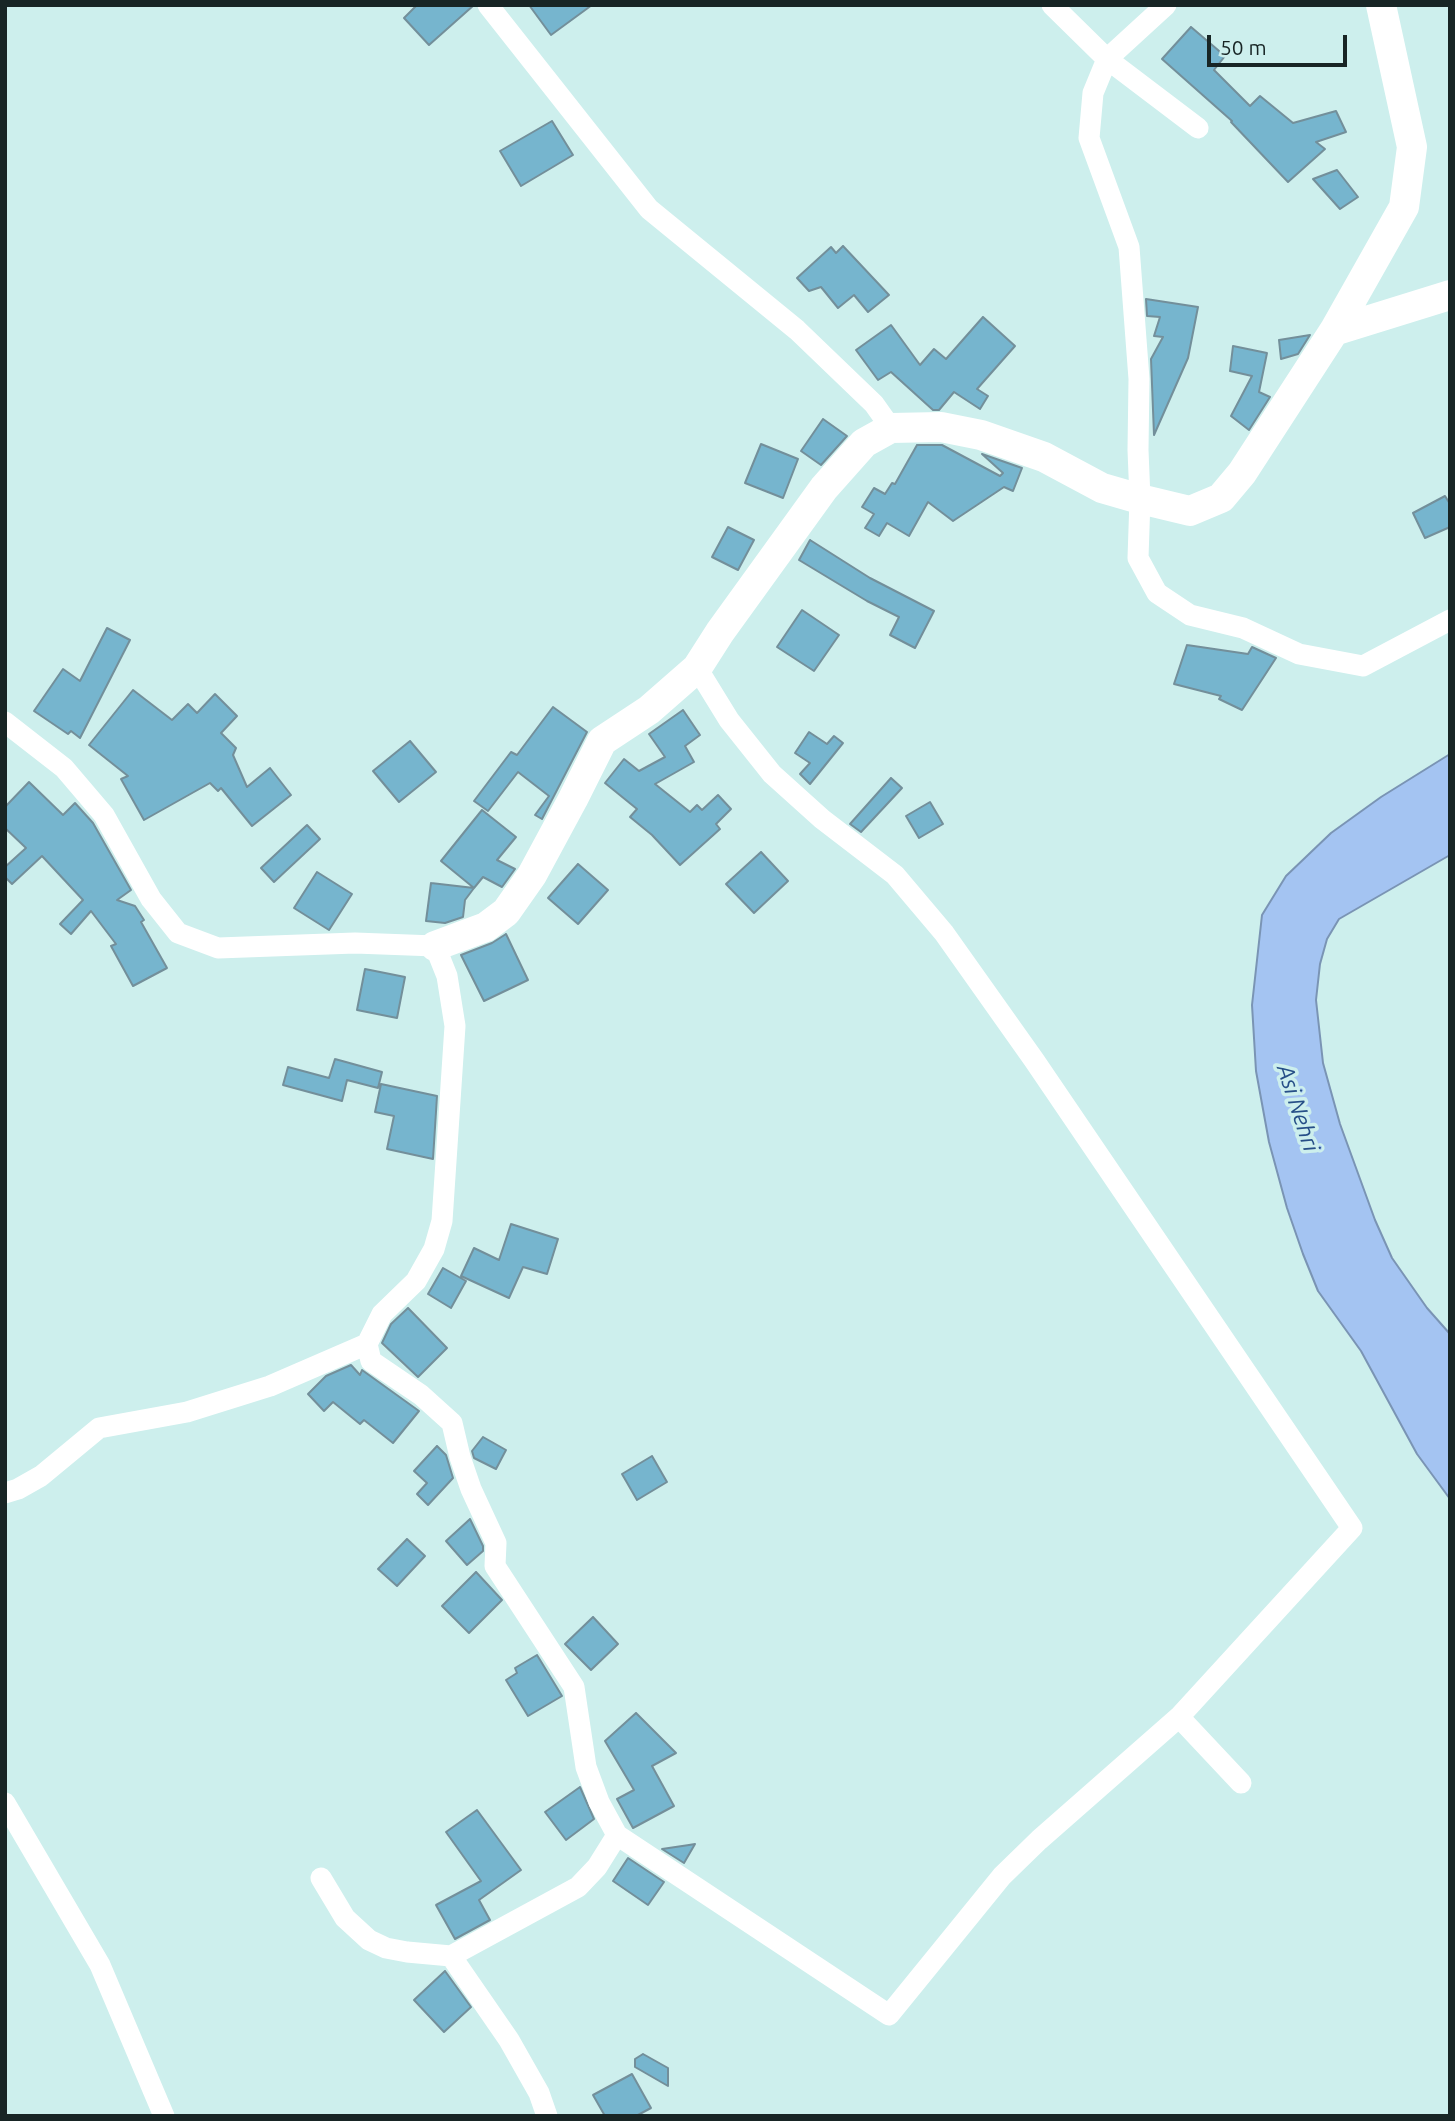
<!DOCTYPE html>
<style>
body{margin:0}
#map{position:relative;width:1455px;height:2121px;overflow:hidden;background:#cdefed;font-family:Ubuntu,sans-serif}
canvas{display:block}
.frame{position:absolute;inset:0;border:7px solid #182525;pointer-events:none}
.scale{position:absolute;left:1207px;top:35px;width:140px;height:32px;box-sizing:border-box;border:4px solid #182525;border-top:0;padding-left:9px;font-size:21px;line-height:24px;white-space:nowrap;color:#182525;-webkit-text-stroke:5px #cdefed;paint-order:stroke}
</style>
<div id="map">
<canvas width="1455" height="2121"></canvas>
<div class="frame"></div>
<div class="scale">50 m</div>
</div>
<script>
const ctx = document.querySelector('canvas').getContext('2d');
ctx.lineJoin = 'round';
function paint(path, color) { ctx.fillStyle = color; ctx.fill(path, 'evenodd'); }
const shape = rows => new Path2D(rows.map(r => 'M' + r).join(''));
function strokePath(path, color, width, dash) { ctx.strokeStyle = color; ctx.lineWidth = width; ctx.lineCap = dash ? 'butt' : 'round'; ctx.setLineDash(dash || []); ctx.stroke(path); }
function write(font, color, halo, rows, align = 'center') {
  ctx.font = font + ' Ubuntu,sans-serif'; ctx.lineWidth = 7; ctx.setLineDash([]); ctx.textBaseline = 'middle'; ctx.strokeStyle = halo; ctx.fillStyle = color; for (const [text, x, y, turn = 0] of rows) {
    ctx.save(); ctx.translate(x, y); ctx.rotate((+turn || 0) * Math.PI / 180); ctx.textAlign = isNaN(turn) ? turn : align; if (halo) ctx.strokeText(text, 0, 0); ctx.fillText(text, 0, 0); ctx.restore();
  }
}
const water = shape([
 [1450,754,1450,855,1339,919,1327,939,1320,964,1316,1000,1323,1063,1340,1124,1375,1220,1392,1258,1427,1308,1450,1334,1450,1499,1417,1454,1361,1351,1318,1291,1303,1254,1287,1208,1269,1142,1256,1071,1252,1005,1262,915,1286,876,1331,833,1381,797,1450,754]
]);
paint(water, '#a4c4f2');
strokePath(water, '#7a94b4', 2);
const building = shape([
 [417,5,474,5,429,45,404,18,417,5],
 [529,5,592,5,551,35,529,5],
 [1191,27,1225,56,1214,70,1250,106,1260,96,1293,123,1336,111,1346,132,1316,142,1325,149,1288,182,1231,122,1232,121,1162,59,1191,27],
 [552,121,573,155,521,186,500,151,552,121],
 [1337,170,1358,197,1340,209,1313,179,1337,170],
 [843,246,889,295,868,312,854,295,838,308,821,287,809,291,797,278,831,247,836,253,843,246],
 [1146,299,1198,307,1188,358,1154,435,1151,359,1163,337,1154,336,1160,317,1147,316,1146,299],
 [983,317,1015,346,977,389,988,396,980,409,954,392,939,410,933,410,891,372,878,380,856,350,891,325,920,365,934,349,946,359,983,317],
 [1310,335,1298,354,1281,359,1279,340,1310,335],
 [1233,346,1267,353,1259,392,1270,397,1249,430,1231,416,1252,376,1230,371,1233,346],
 [823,419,847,436,821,465,801,451,823,419],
 [761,444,798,459,783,498,745,483,761,444],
 [917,445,942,445,1000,476,1003,473,982,454,1022,468,1013,491,1004,487,953,521,928,502,909,536,887,523,879,536,865,528,874,514,862,507,874,488,885,494,892,483,895,484,917,445],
 [1445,496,1450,504,1450,527,1425,538,1413,513,1445,496],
 [728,527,754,540,738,570,712,557,728,527],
 [810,540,870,578,934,611,915,648,890,635,899,617,867,601,799,560,810,540],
 [802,610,839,635,814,671,777,647,802,610],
 [107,628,130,640,80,738,71,731,68,734,34,711,63,669,80,681,107,628],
 [1187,645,1248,654,1252,647,1276,658,1242,710,1219,699,1221,696,1174,684,1187,645],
 [133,690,172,720,188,704,197,713,215,694,237,716,221,733,236,748,233,755,247,787,270,768,291,795,252,826,221,788,218,791,210,783,144,820,121,779,128,776,89,745,133,690],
 [553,707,587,732,542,819,535,815,549,796,518,772,488,811,474,801,511,752,517,755,553,707],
 [683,710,700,735,685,746,694,762,655,784,690,812,697,805,702,810,718,795,731,809,716,824,720,829,680,865,652,835,630,817,637,809,605,783,624,759,639,771,665,757,649,734,683,710],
 [809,732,827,744,834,736,843,743,810,784,800,774,810,763,795,753,809,732],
 [410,741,436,772,399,802,373,771,410,741],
 [891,778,902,788,861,832,850,824,891,778],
 [29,782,63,815,75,803,93,823,131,890,117,900,135,906,144,920,141,922,167,968,133,986,111,946,116,944,91,911,71,934,60,924,83,900,42,856,12,884,5,877,5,867,26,848,5,828,5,807,29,782],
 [930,802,943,824,919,838,906,816,930,802],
 [482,810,516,837,497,860,515,869,502,887,483,877,474,888,441,861,482,810],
 [307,825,320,839,274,882,261,868,307,825],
 [761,852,788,881,754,913,726,884,761,852],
 [578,864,608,890,578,924,548,898,578,864],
 [317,872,352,894,329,930,294,908,317,872],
 [431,883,474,888,465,900,463,917,445,923,426,921,431,883],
 [506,934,528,980,484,1001,461,955,492,943,506,934],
 [365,969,405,977,397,1018,357,1010,365,969],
 [335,1059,382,1072,378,1088,347,1080,342,1101,283,1085,288,1067,329,1078,335,1059],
 [381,1084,437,1096,433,1159,387,1149,394,1116,375,1112,381,1084],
 [511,1224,558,1239,547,1274,523,1267,509,1298,461,1276,474,1248,499,1260,511,1224],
 [443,1268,466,1281,451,1308,428,1294,443,1268],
 [408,1308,447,1348,418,1377,382,1343,391,1324,408,1308],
 [351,1365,360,1375,362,1370,419,1411,393,1443,364,1420,360,1424,333,1402,324,1411,308,1394,326,1376,351,1365],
 [483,1437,506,1450,496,1469,474,1458,472,1451,483,1437],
 [437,1446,446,1455,453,1478,428,1505,417,1494,427,1483,414,1471,437,1446],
 [652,1456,667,1482,637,1500,622,1474,652,1456],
 [470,1519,483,1546,483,1551,467,1565,446,1541,470,1519],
 [407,1539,425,1556,397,1586,378,1569,407,1539],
 [476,1572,502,1600,469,1633,442,1606,476,1572],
 [593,1617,618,1644,591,1670,565,1644,593,1617],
 [537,1655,562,1696,528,1716,506,1680,517,1673,515,1668,537,1655],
 [636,1713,676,1753,652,1766,674,1806,633,1828,617,1799,634,1790,605,1741,636,1713],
 [580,1787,594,1819,566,1840,545,1812,580,1787],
 [477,1810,521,1870,479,1900,490,1920,455,1939,436,1905,481,1881,446,1832,477,1810],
 [695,1844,684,1863,662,1849,689,1845,695,1844],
 [628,1858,664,1882,648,1905,613,1881,628,1858],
 [445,1971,471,2007,444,2032,414,2000,445,1971],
 [643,2054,668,2068,668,2086,635,2067,635,2059,643,2054],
 [632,2074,651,2108,636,2116,605,2116,593,2095,632,2074]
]);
paint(building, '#76b5ce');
strokePath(building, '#738f9a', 2);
strokePath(shape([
 [488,5,649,209,797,330,874,404,891,428],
 [1052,5,1107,59,1198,128],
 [1166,5,1107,59,1093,93,1089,138,1129,247,1139,379,1138,450,1140,499,1138,558,1157,593,1190,615,1243,628,1299,654,1363,666,1450,620],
 [5,722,64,768,104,815,151,899,178,933,218,948,355,943,435,946,447,976,455,1026,442,1221,434,1249,416,1281,382,1314,367,1344,371,1361,421,1395,452,1423,460,1457,471,1489,496,1543,495,1566,574,1687,586,1767,599,1802,617,1835,597,1867,578,1887,451,1956,509,2040,539,2093,547,2116],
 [5,1493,18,1489,41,1476,99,1428,187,1412,270,1386,367,1344],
 [1179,1717,1241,1783],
 [5,1803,100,1965,164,2116],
 [617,1835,889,2015,1002,1876,1039,1840,1179,1717,1352,1528,1034,1060,944,933,895,875,822,819,772,774,729,720,697,668],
 [321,1878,345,1918,369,1940,386,1948,407,1952,451,1956]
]), '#fff', 21);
strokePath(shape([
 [1334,331,1450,295],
 [435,946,486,927,506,912,532,875,573,799,602,741,649,710,697,668,720,632,824,488,864,443,891,428,941,427,981,435,1044,457,1102,488,1140,499,1190,511,1221,498,1242,473,1334,331,1404,207,1412,147,1381,5]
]), '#fff', 30);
write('italic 23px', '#264f87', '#cdefed', [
 ["Asi Nehri",1298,1108,72]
]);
</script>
